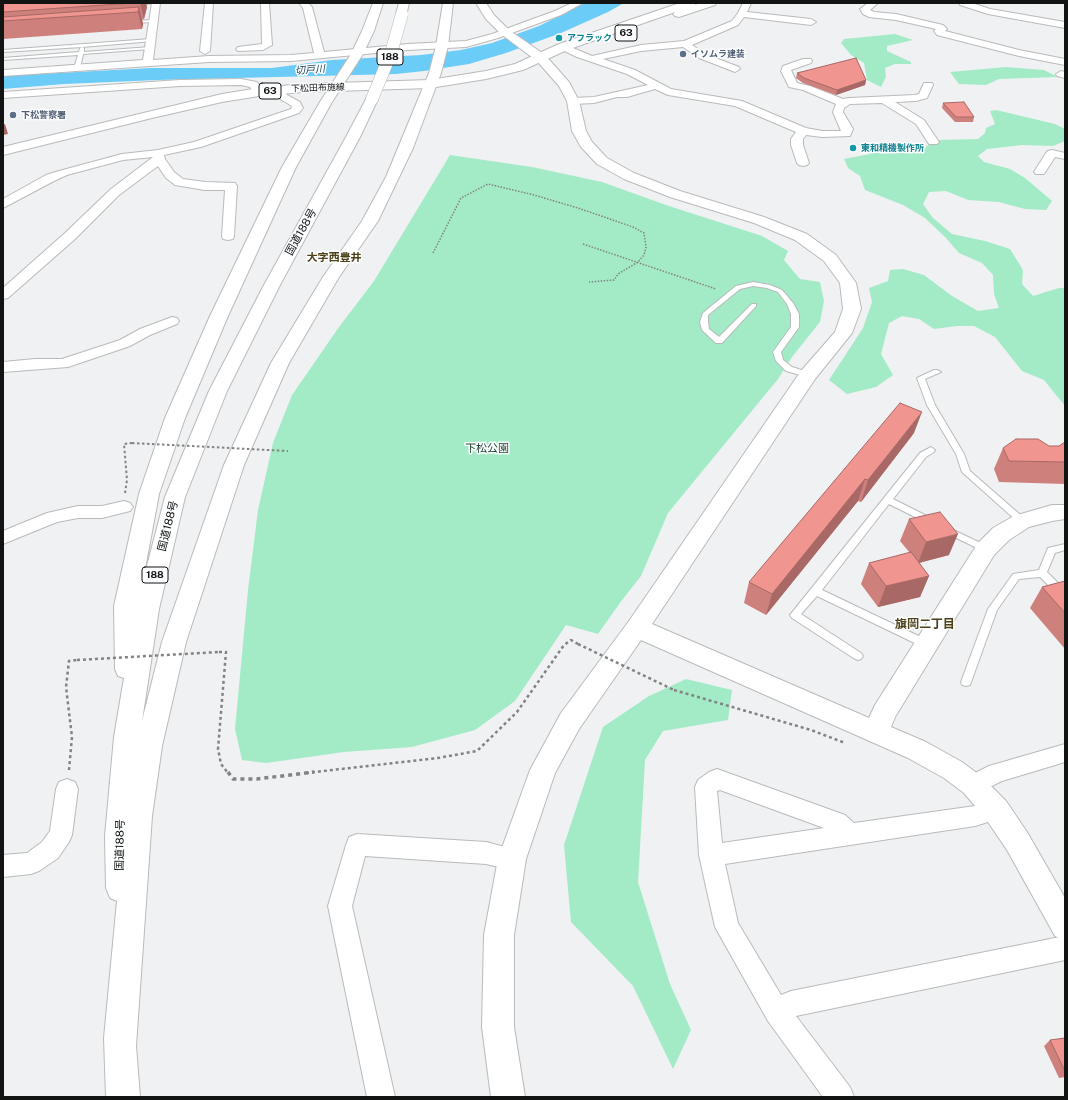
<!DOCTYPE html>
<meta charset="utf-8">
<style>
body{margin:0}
#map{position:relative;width:1068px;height:1100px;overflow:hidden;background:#f0f1f2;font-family:"Public Sans",sans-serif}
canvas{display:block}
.frame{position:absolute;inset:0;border:4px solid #121313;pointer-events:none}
</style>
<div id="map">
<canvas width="1068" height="1100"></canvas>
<div class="frame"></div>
</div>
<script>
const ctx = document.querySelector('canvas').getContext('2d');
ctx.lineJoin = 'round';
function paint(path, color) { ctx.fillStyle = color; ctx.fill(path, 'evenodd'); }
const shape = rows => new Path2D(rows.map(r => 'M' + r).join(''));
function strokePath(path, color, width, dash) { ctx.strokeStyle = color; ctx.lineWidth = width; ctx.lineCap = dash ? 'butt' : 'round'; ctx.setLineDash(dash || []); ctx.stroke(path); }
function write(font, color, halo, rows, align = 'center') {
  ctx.font = font + ' "Public Sans","Noto Sans JP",sans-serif'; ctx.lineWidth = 3; ctx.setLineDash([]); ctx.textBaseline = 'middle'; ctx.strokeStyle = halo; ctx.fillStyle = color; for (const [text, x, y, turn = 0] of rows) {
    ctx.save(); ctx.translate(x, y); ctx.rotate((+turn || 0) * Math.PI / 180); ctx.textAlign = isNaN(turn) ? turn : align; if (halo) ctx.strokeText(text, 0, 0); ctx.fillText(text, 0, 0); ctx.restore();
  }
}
paint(shape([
 [895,34,913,40,887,46,887,51,911,62,911,64,895,64,885,68,886,77,881,87,867,80,864,63,851,55,841,43,844,39],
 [1006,67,1044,70,1058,77,999,79,986,85,959,84,950,72],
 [996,110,1055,124,1065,129,1065,141,1053,146,1022,145,987,149,978,156,984,162,1010,169,1025,178,1052,201,1046,210,1025,209,999,202,968,200,946,191,929,192,923,204,933,218,952,234,985,241,1010,249,1023,270,1022,284,1033,296,1059,288,1065,288,1065,406,1044,380,1022,371,995,337,974,326,957,326,934,329,919,319,902,316,889,323,881,354,893,375,876,387,847,394,829,380,863,328,872,302,869,288,888,281,890,270,903,269,924,275,952,296,978,311,999,308,994,294,993,275,982,263,959,253,946,238,925,218,903,205,865,190,860,176,848,168,844,159,870,154,873,149,892,146,910,149,925,147,938,140,978,139,985,133,986,128,995,124,990,111],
 [450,155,532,167,602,182,666,205,762,236,788,251,784,260,800,279,820,282,824,301,820,322,792,357,778,379,668,513,641,576,622,600,598,634,566,625,515,701,475,730,412,747,344,752,266,763,242,760,235,729,248,590,258,510,273,443,292,395,339,327,374,281],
 [686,679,732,690,728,720,663,731,645,760,638,882,670,984,691,1030,673,1069,633,986,571,922,564,845,603,727,649,696]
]), '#a3ebc6');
paint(shape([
 [585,3,624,3,608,12,561,33,506,53,469,64,424,71,396,74,158,80,64,84,3,89,3,76,151,68,272,68,332,60,421,55,461,50,492,43,539,26]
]), '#6bccf8');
const lane = shape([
 [133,3,156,3,134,5,132,4,133,3],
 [154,20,156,22,131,23,129,22,131,21,154,20],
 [151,39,153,40,153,41,82,47,84,48,84,52,150,47,152,48,150,49,83,54,80,68,77,70,74,68,78,55,3,60,3,58,79,52,80,48,82,47,3,52,3,50,151,39],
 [753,282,770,285,782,290,793,303,799,314,799,327,781,352,783,360,792,367,811,373,811,377,808,377,786,371,776,361,773,352,791,327,791,314,787,304,778,292,767,288,753,286,740,289,708,315,708,322,709,329,719,337,752,304,756,304,756,306,722,343,716,343,702,330,700,322,703,313,736,286,753,282],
 [934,370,937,370,941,372,925,379,935,405,964,454,970,471,1025,519,1026,521,1025,523,1019,523,962,472,956,454,927,405,917,378,934,370],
 [931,447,935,450,934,452,926,457,893,499,933,519,934,521,933,523,927,523,889,504,822,590,929,641,931,644,929,647,926,648,923,647,817,596,801,614,861,653,863,656,861,659,858,660,855,659,792,618,790,615,920,453,931,447],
 [947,527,989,547,990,549,986,552,983,551,944,532,943,530,947,527],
 [1065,544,1065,550,1055,553,1047,572,1065,590,1065,600,1062,599,1040,577,1019,579,997,610,970,685,966,686,962,685,961,682,988,609,1013,574,1039,570,1048,548,1065,544]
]);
const street = shape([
 [152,3,160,3,153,60,209,56,291,55,314,53,303,8,299,3,308,3,312,7,324,52,408,44,466,41,492,34,555,11,572,3,583,3,561,15,498,38,466,47,408,50,291,61,209,62,3,76,3,70,143,60,152,3],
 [205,3,213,3,210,51,205,54,200,51,205,3],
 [261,3,269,3,272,45,263,50,238,51,236,49,238,47,262,44,261,3],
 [743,3,751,3,747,12,811,19,816,22,811,25,744,17,738,25,692,45,705,54,739,67,740,69,735,72,699,58,683,47,641,51,603,59,635,70,671,89,742,101,806,128,822,131,841,131,833,112,836,104,803,90,789,87,781,71,783,66,803,59,811,59,812,61,811,63,791,70,797,83,810,86,843,99,849,98,915,95,919,94,924,83,932,83,933,85,927,98,916,101,895,102,924,120,939,142,937,144,929,144,916,124,882,103,850,104,844,108,843,112,853,129,850,136,822,137,806,135,803,139,803,145,809,163,807,165,803,166,799,165,797,163,791,145,791,139,796,132,735,106,668,95,655,89,627,97,617,97,594,103,573,104,568,101,573,98,594,97,648,85,627,74,577,57,560,49,558,47,560,45,566,45,592,56,641,45,684,41,732,21,738,13,743,3],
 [868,3,878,3,870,10,874,12,896,14,943,25,947,29,945,31,1019,50,1065,59,1065,65,1019,56,937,35,934,31,936,29,896,20,869,17,863,14,860,9,868,3],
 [959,3,972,3,990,9,1065,22,1065,28,988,14,960,5,959,3],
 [1061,71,1065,72,1065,78,1057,76,1056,74,1061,71],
 [241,79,257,82,264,92,259,95,255,94,250,87,241,85,180,86,3,98,3,92,180,80,241,79],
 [280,87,284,88,287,95,300,102,303,108,299,113,201,147,164,155,165,159,174,172,183,179,205,182,235,183,237,186,234,236,233,239,228,240,223,239,222,236,225,190,205,190,175,185,166,178,158,166,119,195,75,239,8,298,3,299,3,288,65,233,111,189,153,157,123,160,67,175,54,181,3,208,3,199,46,175,59,171,122,154,158,150,194,142,291,109,292,106,277,97,275,90,280,87],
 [1052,150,1065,153,1065,159,1055,157,1044,174,1036,174,1034,172,1046,153,1048,151,1052,150],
 [172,317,177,318,179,321,177,324,150,335,130,346,68,367,3,372,3,362,35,359,62,359,120,340,140,329,172,317],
 [124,501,130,503,133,507,130,511,102,518,78,518,57,522,3,544,3,531,47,513,78,506,102,506,124,501],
 [1065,744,1065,762,1002,781,973,795,965,792,962,785,965,778,989,766,1065,744],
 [717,769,845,815,854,823,975,806,996,800,1004,803,1007,810,1004,817,975,826,725,864,738,923,781,995,791,991,1065,936,1065,960,796,1016,850,1087,854,1097,823,1097,768,1021,715,927,699,855,695,787,698,780,709,772,717,769],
 [720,790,824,828,722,843,717,791,720,790],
 [67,779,75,782,78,789,72,835,69,842,58,858,39,871,31,874,3,877,3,855,27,853,42,842,50,831,56,789,59,782,67,779],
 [357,834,486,842,520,851,524,859,520,867,512,870,486,864,365,856,352,906,395,1097,367,1097,328,906,346,845,349,837,357,834]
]);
const secondary = shape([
 [476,3,486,3,494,15,509,30,545,55,569,82,579,101,586,131,592,142,607,158,634,173,680,191,764,217,807,234,836,255,856,283,861,309,852,333,815,379,652,624,869,718,875,705,978,543,993,528,1014,516,1052,505,1065,505,1065,519,1052,521,1029,527,1009,540,994,555,895,717,891,727,926,742,962,762,982,777,1006,801,1027,832,1065,898,1065,941,1055,936,1007,850,986,819,964,793,944,778,908,758,641,640,579,729,555,773,526,859,514,935,514,1027,525,1097,491,1097,482,1027,484,935,498,859,530,770,561,713,629,621,801,371,835,332,843,309,840,283,824,261,795,240,754,223,670,197,624,179,597,164,581,147,572,131,567,101,559,86,537,61,501,34,486,19,476,3]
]);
const primary = shape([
 [680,3,696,3,695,5,700,3,716,3,715,5,679,17,675,16,673,14,675,12,567,50,523,70,486,79,430,88,303,92,259,96,222,102,152,118,3,155,3,147,222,94,259,88,303,84,430,80,486,71,515,64,559,44,680,3]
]);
const highway = shape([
 [373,3,383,3,374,31,363,54,332,102,296,167,228,316,185,418,159,494,142,585,165,497,209,391,264,285,346,137,366,99,367,96,372,95,377,96,378,99,360,137,280,285,227,391,185,497,159,609,142,721,162,642,224,465,271,363,323,277,362,221,386,177,429,73,436,46,443,3,453,3,448,46,441,73,413,148,378,221,339,277,289,363,244,465,186,642,162,746,152,816,136,1046,140,1097,106,1097,104,1038,117,901,110,898,106,888,105,836,114,737,124,678,118,676,115,669,114,606,139,494,165,418,210,316,282,167,320,102,351,54,362,31,373,3],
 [399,3,409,3,406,16,402,17,396,14,399,3]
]);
strokePath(lane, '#b9babb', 2);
strokePath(street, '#b9babb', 2);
strokePath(secondary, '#b9babb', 2);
strokePath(primary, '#b9babb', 2);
strokePath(highway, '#b9babb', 2);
strokePath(shape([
 [583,244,716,289],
 [433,253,461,198,488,184,534,195,578,208,633,227,644,233,646,247,644,255,638,262,618,274,614,280,589,282]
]), '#828383', 1.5, [1.5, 1.5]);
strokePath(shape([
 [125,493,127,480,124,444,132,443]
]), '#828383', 2, [2.5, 2.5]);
strokePath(shape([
 [219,652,226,652,218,749,221,764,228,773],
 [674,690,811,730,845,743],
 [69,770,72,737,66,687,69,661,77,660],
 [306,773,438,758,477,751,517,712,564,645,571,640,578,644]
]), '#828383', 2.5, [3, 3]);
strokePath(shape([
 [228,772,233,779,257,779,314,772]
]), '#828383', 3.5, [4, 4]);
paint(lane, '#fff');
paint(street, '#fff');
paint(secondary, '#fff');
paint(primary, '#fff');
paint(highway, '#fff');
const highwayBridge = shape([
 [372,99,391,53,402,14]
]);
strokePath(highwayBridge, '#b9babb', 13, []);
strokePath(shape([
 [132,443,288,451]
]), '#828383', 2, [2.5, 2.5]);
strokePath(shape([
 [578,644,674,690],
 [77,660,219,652]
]), '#828383', 2.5, [3, 3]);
strokePath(highwayBridge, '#fff', 12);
paint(shape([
 [3,3,146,3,147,7,144,19,142,20,143,24,142,29,3,39],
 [797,73,866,80,865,85,836,95,803,83,796,78],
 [943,103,974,117,973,122,955,122,942,108],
 [914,433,861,502,858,501,766,615,744,603,749,582],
 [1065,442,1065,484,999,482,994,469,1003,448,1059,446],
 [909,519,949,555,919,563,929,576,920,597,878,607,861,584,869,563,910,553,900,541],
 [1065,581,1065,649,1030,608,1042,587],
 [1065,1038,1065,1077,1059,1078,1044,1046,1050,1040]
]), '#ce807c');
paint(shape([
 [140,3,146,3,147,7,144,19],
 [139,7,143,24,142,29,138,12],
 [866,80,865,85,836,95,837,90],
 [5,124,8,134,3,135,3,125],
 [922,412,914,433,861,502,868,480],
 [865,479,858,501,766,615,772,594],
 [958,534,949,555,918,563,926,542],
 [929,576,920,597,878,607,886,586]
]), '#a86865');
const building = shape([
 [3,3,133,3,3,12,3,3],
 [139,7,138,12,3,21,3,17,139,7],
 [856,58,866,80,837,90,804,78,797,73,856,58],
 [964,102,974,117,956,117,943,103,964,102],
 [900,403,922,412,868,480,865,479,772,594,749,582,900,403],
 [1016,439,1038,439,1049,446,1059,446,1065,442,1065,462,1009,461,1003,448,1016,439],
 [940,512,958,534,926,542,909,519,940,512],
 [911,552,929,576,886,586,869,563,911,552],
 [1065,581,1065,613,1042,587,1065,581],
 [1065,1038,1065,1071,1050,1040,1065,1038]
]);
paint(building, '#f09590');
strokePath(building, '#a86865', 1);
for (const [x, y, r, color] of [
 [559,38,4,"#0f9aa8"],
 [683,54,4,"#5c6f8a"],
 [13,115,4,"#5c6f8a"],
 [853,148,4,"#0f9aa8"]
]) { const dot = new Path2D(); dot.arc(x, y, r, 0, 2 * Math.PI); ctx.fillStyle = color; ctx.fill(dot); strokePath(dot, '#fdfeff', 1.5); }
write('bold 9px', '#0d838f', '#fdfeff', [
 ["アフラック",567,38],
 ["東和精機製作所",861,148]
], 'left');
write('bold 9px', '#4e5e75', '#fdfeff', [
 ["イソムラ建装",691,54],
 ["下松警察署",21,115]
], 'left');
write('9px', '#121313', '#fdfeff', [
 ["下松田布施線",318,88,-2]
]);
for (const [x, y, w] of [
 [626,33,22],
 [390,57,26],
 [270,91,22],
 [155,575,26]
]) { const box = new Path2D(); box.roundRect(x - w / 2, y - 8, w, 16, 3); ctx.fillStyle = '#fdfeff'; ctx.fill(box); strokePath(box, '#121313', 1); }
write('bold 10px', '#121313', null, [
 ["63",626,33],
 ["188",390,57],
 ["63",270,91],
 ["188",155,575]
]);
write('italic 10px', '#164153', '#fdfeff', [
 ["切戸川",310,70,-5]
]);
write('11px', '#121313', '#fdfeff', [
 ["国道188号",301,232,-61],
 ["国道188号",168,526,-76],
 ["国道188号",120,845,-89]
]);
write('bold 11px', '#4d4119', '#fdfeff', [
 ["大字西豊井",334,258]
]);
write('11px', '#214936', '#fdfeff', [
 ["下松公園",487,449]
]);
write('bold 12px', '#4d4119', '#fdfeff', [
 ["旗岡二丁目",925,624]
]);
</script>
